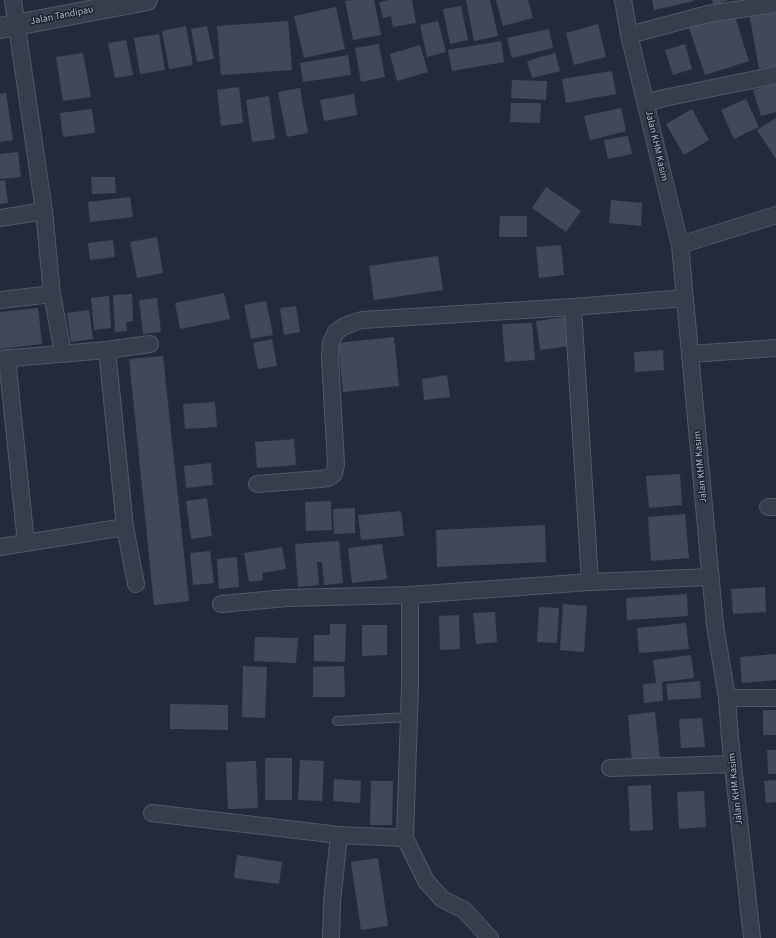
<!DOCTYPE html>
<style>
body{margin:0}
canvas{display:block;background:#232b3b}
</style>
<canvas width="776" height="938"></canvas>
<script>
const ctx = document.querySelector('canvas').getContext('2d');
ctx.lineJoin = 'round';
function paint(path, color) { ctx.fillStyle = color; ctx.fill(path, 'evenodd'); }
const shape = rows => new Path2D(rows.map(r => 'M' + r).join(''));
function strokePath(path, color, width, dash) { ctx.strokeStyle = color; ctx.lineWidth = width; ctx.lineCap = dash ? 'butt' : 'round'; ctx.setLineDash(dash || []); ctx.stroke(path); }
function write(font, color, halo, rows, align = 'center') {
  ctx.font = font + ' "Source Sans 3",sans-serif'; ctx.lineWidth = 3; ctx.setLineDash([]); ctx.textBaseline = 'middle'; ctx.strokeStyle = halo; ctx.fillStyle = color; for (const [text, x, y, turn = 0] of rows) {
    ctx.save(); ctx.translate(x, y); ctx.rotate((+turn || 0) * Math.PI / 180); ctx.textAlign = isNaN(turn) ? turn : align; if (halo) ctx.strokeText(text, 0, 0); ctx.fillText(text, 0, 0); ctx.restore();
  }
}
paint(shape([
 [351,0,374,0,381,35,353,40,345,1],
 [389,0,412,0,416,23,393,27,391,16,383,18,379,2],
 [466,0,490,0,498,36,474,41],
 [496,0,528,0,533,18,503,26],
 [652,0,694,0,694,1,654,10],
 [712,0,728,0,714,6],
 [461,6,468,40,450,44,443,9],
 [336,7,345,49,304,58,294,16],
 [776,8,776,66,759,69,749,13],
 [734,14,749,61,705,75,689,28],
 [288,21,292,70,221,75,217,26],
 [438,21,446,52,427,57,420,25],
 [598,24,606,57,574,65,566,33],
 [186,26,193,65,169,69,162,31],
 [207,26,214,59,197,62,191,29],
 [549,29,553,48,512,58,507,38],
 [159,34,165,70,140,74,134,38],
 [126,40,133,75,115,78,108,43],
 [501,41,504,62,452,71,448,50],
 [379,44,385,77,361,82,355,48],
 [685,44,692,69,673,75,665,50],
 [420,45,428,72,397,81,390,54],
 [83,53,91,97,63,101,56,57],
 [555,53,560,71,532,78,527,61],
 [348,55,351,75,303,82,300,63],
 [612,71,616,94,566,103,562,79],
 [512,80,547,81,546,100,511,98],
 [776,83,776,112,761,116,753,90],
 [239,87,243,123,221,126,217,90],
 [300,88,308,133,287,137,278,92],
 [6,93,13,140,0,142,0,94],
 [354,94,357,115,324,121,320,100],
 [269,96,275,139,252,142,246,100],
 [746,99,759,127,734,139,721,110],
 [511,103,541,103,540,123,510,122],
 [621,108,626,131,590,140,584,116],
 [92,109,95,133,63,137,60,113],
 [692,109,709,140,684,155,666,124],
 [776,118,776,159,757,130],
 [628,136,632,154,608,159,604,140],
 [18,152,21,177,0,179,0,154],
 [91,177,115,177,116,193,92,194],
 [5,180,8,203,0,204,0,181],
 [546,187,581,211,566,232,532,208],
 [130,197,133,217,90,222,88,202],
 [611,200,642,203,641,226,609,223],
 [500,216,527,216,527,237,499,237],
 [157,237,163,273,137,278,130,242],
 [113,240,115,257,90,260,88,243],
 [561,245,564,275,539,278,536,247],
 [438,256,443,290,374,300,369,266],
 [224,293,230,319,180,329,175,303],
 [132,294,133,321,126,322,127,331,115,332,113,295],
 [109,296,111,328,94,330,91,298],
 [157,298,161,332,143,334,139,300],
 [266,301,273,335,251,339,244,305],
 [296,306,300,332,284,335,280,308],
 [38,308,42,344,0,349,0,312],
 [89,310,93,339,71,342,67,313],
 [565,317,569,346,540,350,536,321],
 [532,323,535,360,505,362,502,324],
 [394,337,399,386,343,392,338,343],
 [272,339,277,366,258,369,253,343],
 [663,350,664,370,635,372,634,352],
 [163,356,189,601,154,605,129,359],
 [447,375,450,397,424,400,422,379],
 [215,402,217,427,185,429,183,404],
 [294,439,296,465,257,468,255,442],
 [211,463,213,485,186,488,184,466],
 [680,474,682,505,649,508,646,476],
 [207,498,212,536,191,539,186,501],
 [331,501,332,530,306,531,305,502],
 [355,508,355,533,334,534,333,509],
 [401,511,404,536,361,540,358,515],
 [685,514,689,558,651,561,648,517],
 [545,525,546,562,437,567,436,530],
 [339,541,343,583,324,585,322,562,317,562,319,585,298,587,295,544],
 [382,544,387,579,352,583,348,548],
 [282,547,286,569,262,573,263,580,249,582,244,553],
 [210,551,214,583,193,585,190,553],
 [237,557,239,587,219,589,217,559],
 [765,587,766,612,733,614,731,589],
 [687,594,688,616,627,620,626,598],
 [563,604,587,606,584,652,560,650],
 [539,607,559,608,557,643,537,642],
 [495,612,497,642,476,644,473,613],
 [459,615,460,649,440,650,439,616],
 [686,623,689,649,639,653,637,628],
 [330,624,346,624,345,662,314,661,314,635,330,635],
 [362,625,387,625,387,655,362,656],
 [255,637,298,638,296,663,254,661],
 [776,654,776,680,742,683,740,657],
 [691,655,694,678,662,682,663,701,644,703,643,684,656,683,653,660],
 [243,666,267,667,265,718,242,717],
 [344,666,345,697,313,697,313,667],
 [700,681,701,698,668,700,666,684],
 [170,704,228,705,228,730,170,729],
 [763,710,776,710,776,735,763,735],
 [655,712,660,759,632,762,628,715],
 [702,718,705,747,681,748,679,719],
 [767,750,776,750,776,774,768,774],
 [265,758,292,758,292,800,265,800],
 [300,760,324,761,322,801,298,800],
 [256,761,258,808,228,809,226,762],
 [334,779,361,781,360,803,333,801],
 [776,780,776,802,766,803,764,781],
 [371,781,393,781,392,825,370,825],
 [651,785,653,830,630,831,628,786],
 [704,791,706,827,679,829,677,792],
 [237,855,282,862,279,884,234,878],
 [378,858,388,926,361,930,351,862]
]), '#40485b');
const service = shape([
 [337,721,409,717]
]);
const minor = shape([
 [13,0,44,211,52,294,63,353],
 [623,0,629,35,680,245,715,625,727,698,730,738,752,938],
 [629,35,708,14,776,4],
 [646,103,664,98,776,75],
 [0,218,44,211],
 [680,245,776,215],
 [0,300,52,294],
 [573,307,590,582],
 [107,350,150,344],
 [690,354,776,348],
 [7,358,26,543],
 [0,359,107,350,125,527,0,547],
 [257,484,320,479,328,478,334,474,336,464,330,359,331,342,336,332,343,327,352,323,362,320,573,307,685,298],
 [768,507,776,507],
 [125,527,136,584],
 [221,604,287,598,410,595],
 [727,698,776,698],
 [610,768,733,764],
 [152,813,339,835],
 [405,838,426,881,442,899,464,910,490,938],
 [331,938,332,902,339,835,405,838,410,685,410,595,590,582,711,577]
]);
const tertiary = shape([
 [0,28,147,0]
]);
strokePath(service, '#525866', 10);
strokePath(minor, '#525866', 18);
strokePath(tertiary, '#525866', 22);
strokePath(service, '#373d4b', 8);
strokePath(minor, '#373d4b', 16);
strokePath(tertiary, '#373d4b', 20);
write('10px', '#b3b8c7', '#1c2230', [
 ["Jalan Tandipau",62,16,-11],
 ["Jalan KHM Kasim",656,146,77],
 ["Jalan KHM Kasim",701,467,-95],
 ["Jalan KHM Kasim",736,789,-96]
]);
</script>
